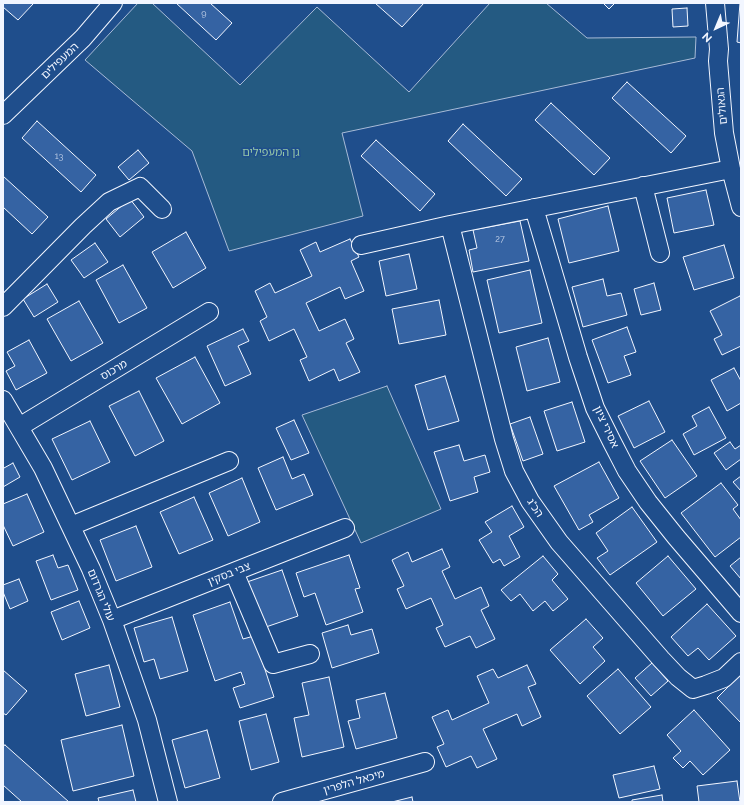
<!DOCTYPE html>
<meta charset="utf-8">
<style>
body{margin:0}
#map{position:relative;width:744px;height:805px;overflow:hidden;background:#1f4e8c;font-family:Raleway,sans-serif}
canvas{display:block}
.frame{position:absolute;inset:0;border:4px solid #f2f6ff;pointer-events:none}
.north{position:absolute;left:696px;top:8px;width:40px;height:40px;-webkit-text-stroke:3px #1f4e8c;paint-order:stroke;rotate:224deg;font-size:11px;font-weight:700;line-height:16px;text-align:center;color:#f2f6ff}
.north::after{content:'';display:block;margin:auto;width:14px;height:18px;background:#f2f6ff;clip-path:polygon(50% 0,100% 100%,50% 72%,0 100%)}
</style>
<div id="map">
<canvas width="744" height="805"></canvas>
<div class="frame"></div>
<div class="north">N</div>
</div>
<script>
const ctx = document.querySelector('canvas').getContext('2d');
ctx.lineJoin = 'round';
function paint(path, color) { ctx.fillStyle = color; ctx.fill(path, 'evenodd'); }
const shape = rows => new Path2D(rows.map(r => 'M' + r).join(''));
function strokePath(path, color, width, dash) { ctx.strokeStyle = color; ctx.lineWidth = width; ctx.lineCap = dash ? 'butt' : 'round'; ctx.setLineDash(dash || []); ctx.stroke(path); }
function write(font, color, halo, rows, align = 'center') {
  ctx.font = font + ' Raleway,"Noto Sans Hebrew",sans-serif'; ctx.lineWidth = 3; ctx.setLineDash([]); ctx.textBaseline = 'middle'; ctx.strokeStyle = halo; ctx.fillStyle = color; for (const [text, x, y, turn = 0] of rows) {
    ctx.save(); ctx.translate(x, y); ctx.rotate((+turn || 0) * Math.PI / 180); ctx.textAlign = isNaN(turn) ? turn : align; if (halo) ctx.strokeText(text, 0, 0); ctx.fillText(text, 0, 0); ctx.restore();
  }
}
const green = shape([
 [138,3,152,3,240,85,317,7,409,92,490,3,546,3,587,38,696,37,695,58,342,133,363,216,229,251,192,151,85,60,138,3],
 [387,386,441,509,361,543,302,415,387,386]
]);
paint(green, '#245a82');
strokePath(green, '#a8bbd7', 1);
const building = shape([
 [3,3,33,3,33,4,18,20,3,7,3,3],
 [176,3,210,3,232,23,216,40,176,3],
 [375,3,424,3,402,27,375,3],
 [603,3,615,3,609,9,603,3],
 [740,3,741,3,741,43,737,42,740,3],
 [687,8,688,26,673,27,672,9,687,8],
 [627,82,686,136,671,153,612,98,627,82],
 [551,103,610,158,594,175,535,120,551,103],
 [37,121,96,175,81,192,22,138,37,121],
 [463,124,522,179,506,196,448,141,463,124],
 [376,140,435,194,420,211,361,156,376,140],
 [138,150,149,163,129,180,118,167,138,150],
 [3,176,48,217,32,234,3,207,3,176],
 [706,190,714,225,674,233,667,198,706,190],
 [130,199,144,217,120,237,106,219,130,199],
 [608,206,619,251,569,263,558,219,608,206],
 [520,221,529,261,473,272,469,250,477,248,473,230,520,221],
 [186,232,206,268,173,288,152,252,186,232],
 [350,239,359,257,351,261,364,291,345,299,340,287,306,303,319,331,345,319,354,339,346,343,360,372,339,381,334,369,309,381,300,360,307,357,294,329,269,341,260,321,267,317,255,291,270,283,275,293,312,276,300,250,316,242,320,252,350,239],
 [95,243,108,262,84,278,71,260,95,243],
 [724,245,734,278,694,290,683,257,724,245],
 [409,254,417,289,386,296,379,261,409,254],
 [123,265,147,308,119,323,96,280,123,265],
 [530,270,542,323,499,333,487,280,530,270],
 [603,279,607,296,621,293,627,315,583,327,572,287,603,279],
 [654,283,661,310,641,315,634,289,654,283],
 [47,284,58,302,34,317,23,299,47,284],
 [740,296,741,298,741,346,722,355,714,339,722,335,710,311,740,296],
 [439,300,446,335,399,344,392,309,439,300],
 [79,301,103,343,71,361,47,319,79,301],
 [627,327,636,352,624,356,631,375,608,383,592,340,627,327],
 [243,329,249,341,238,346,251,374,225,386,207,346,243,329],
 [548,338,560,382,527,391,516,347,548,338],
 [29,340,47,373,16,390,6,371,15,366,7,352,29,340],
 [195,357,220,403,182,424,156,378,195,357],
 [734,368,741,381,741,403,727,411,711,380,734,368],
 [445,376,459,421,428,430,415,385,445,376],
 [139,391,164,441,135,456,109,406,139,391],
 [649,401,665,432,634,448,618,416,649,401],
 [572,402,585,442,557,451,544,411,572,402],
 [709,407,726,438,694,455,683,434,697,426,692,416,709,407],
 [530,417,543,454,523,461,510,424,530,417],
 [294,420,309,453,291,460,276,428,294,420],
 [90,421,110,462,72,480,52,439,90,421],
 [672,440,697,476,665,498,640,461,672,440],
 [730,442,735,449,741,445,741,459,726,470,714,453,730,442],
 [459,445,464,461,485,455,490,472,474,477,478,492,450,501,434,452,459,445],
 [283,457,292,479,304,474,313,495,276,510,258,468,283,457],
 [599,462,619,498,589,515,593,522,579,530,554,486,599,462],
 [13,463,20,477,3,487,3,466,4,468,13,463],
 [741,476,741,491,733,482,741,476],
 [242,478,260,522,228,536,209,493,242,478],
 [721,483,738,505,733,509,741,520,741,537,715,557,681,513,721,483],
 [27,494,44,532,13,546,3,525,3,504,27,494],
 [194,497,213,540,179,554,160,512,194,497],
 [512,506,524,527,509,536,520,557,504,566,500,559,493,563,479,540,492,532,485,522,512,506],
 [632,507,657,542,610,575,597,558,608,551,596,533,632,507],
 [136,526,152,567,116,581,100,540,136,526],
 [442,549,450,567,442,571,455,599,481,587,489,606,481,610,495,639,476,648,470,636,445,647,436,628,443,625,431,598,406,609,397,589,404,586,392,560,408,552,412,562,442,549],
 [53,555,58,568,68,565,78,590,51,600,36,561,53,555],
 [349,555,360,588,355,589,363,612,326,625,315,593,304,597,296,573,349,555],
 [543,556,558,574,552,580,568,599,553,611,545,601,533,611,520,594,511,601,501,590,543,556],
 [668,556,696,589,663,616,636,583,668,556],
 [741,557,741,579,730,566,741,557],
 [282,570,298,616,263,628,247,582,282,570],
 [19,579,28,601,10,609,3,592,3,585,19,579],
 [79,601,90,628,62,640,51,612,79,601],
 [230,602,243,639,254,636,274,697,240,708,233,688,245,684,241,672,215,681,193,615,230,602],
 [707,604,736,636,709,660,698,648,688,656,671,637,707,604],
 [172,617,188,671,160,679,154,659,144,662,134,628,172,617],
 [586,619,603,638,593,647,605,661,580,684,550,650,586,619],
 [348,625,351,635,372,629,379,653,332,668,322,633,348,625],
 [652,663,668,681,651,696,635,678,652,663],
 [109,665,120,707,86,716,75,674,109,665],
 [527,665,536,684,528,687,541,717,522,726,517,714,483,729,497,759,477,768,471,756,446,767,437,747,444,744,432,717,448,710,452,720,489,703,477,676,493,669,498,678,527,665],
 [618,669,651,707,620,734,587,696,618,669],
 [3,670,27,691,6,715,3,713,3,670],
 [741,674,741,723,717,698,741,674],
 [329,677,344,747,302,757,294,718,309,715,302,683,329,677],
 [385,693,397,738,356,749,348,721,360,718,356,700,385,693],
 [694,710,730,750,703,775,690,761,683,768,673,758,681,751,667,735,694,710],
 [266,714,279,762,251,770,239,721,266,714],
 [122,725,134,776,73,791,61,740,122,725],
 [207,730,220,778,185,788,172,740,207,730],
 [5,745,69,802,22,802,3,785,3,746,5,745],
 [654,766,660,789,619,798,613,775,654,766],
 [737,781,740,802,699,802,697,786,737,781],
 [133,790,136,802,99,802,98,798,133,790],
 [662,795,663,802,632,802,632,800,662,795],
 [412,797,413,802,392,802,412,797]
]);
paint(building, '#3563a3');
strokePath(building, '#f2f6ff', 1);
const minor = shape([
 [715,3,719,49,718,61,724,133,731,169,741,207],
 [3,115,83,38,113,3],
 [643,186,660,253],
 [534,208,578,357,595,408,612,442,627,471,648,502,676,537,741,613],
 [450,225,504,439,514,471,530,501,559,542,661,659,678,677,693,689,706,685,724,678,741,662],
 [361,245,450,225,731,169],
 [3,307,83,226,109,202,140,187,162,209],
 [3,400,43,468,91,569,112,620,147,720,168,802],
 [19,427,209,312],
 [71,526,229,461],
 [234,572,273,664,310,654],
 [112,620,345,528],
 [282,802,425,762]
]);
strokePath(minor, '#f2f6ff', 20);
strokePath(minor, '#1f4e8c', 18);
write('9px', '#c3d1e8', null, [
 ["9",204,13],
 ["13",59,156],
 ["27",500,239]
]);
write('11px', '#f2f6ff', '#1f4e8c', [
 ["המעפילים",60,61,-44],
 ["הגאולים",722,106,-95],
 ["מרכוס",114,370,-31],
 ["אסירי ציון",606,427,65],
 ["הכ\"ג",535,508,57],
 ["צבי בסקין",229,574,-22],
 ["עולי הגרדום",101,595,68],
 ["מיכאל הלפרין",354,782,-16]
]);
write('11px', '#97c8a6', '#1f4e8c', [
 ["גן המעפילים",271,153]
]);
</script>
